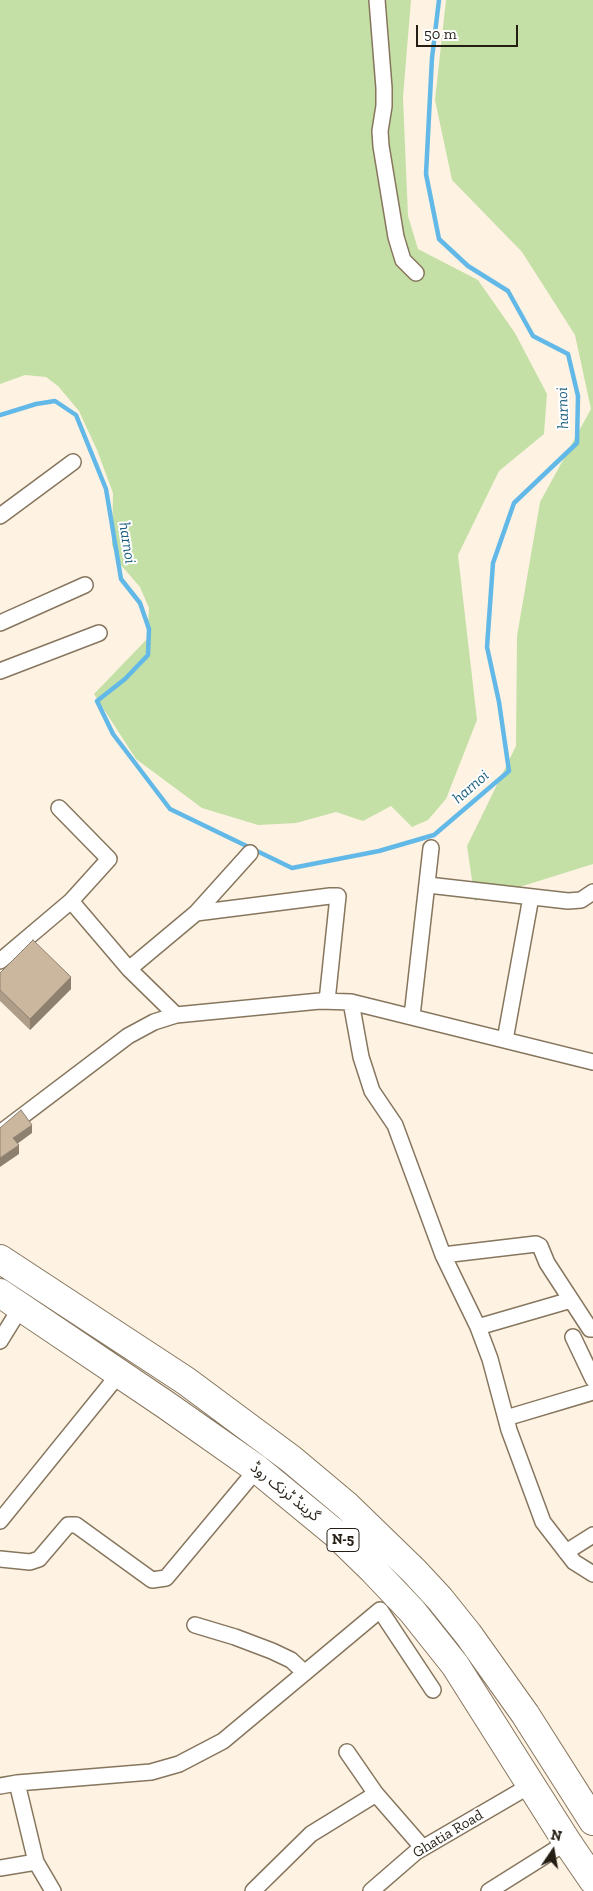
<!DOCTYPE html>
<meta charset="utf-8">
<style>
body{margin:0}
#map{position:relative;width:593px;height:1891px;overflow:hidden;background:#fef2e2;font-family:"Zilla Slab",serif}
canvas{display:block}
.north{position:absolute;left:528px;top:1826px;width:50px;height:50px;-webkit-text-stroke:4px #fff;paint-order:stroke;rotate:12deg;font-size:14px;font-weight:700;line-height:20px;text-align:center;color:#251e15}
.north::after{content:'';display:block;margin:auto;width:18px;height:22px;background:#251e15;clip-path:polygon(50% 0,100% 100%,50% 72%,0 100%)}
.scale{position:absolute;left:416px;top:25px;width:102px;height:22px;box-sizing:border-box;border:2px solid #251e15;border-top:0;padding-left:6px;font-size:15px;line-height:18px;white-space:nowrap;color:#251e15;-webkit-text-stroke:4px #fff;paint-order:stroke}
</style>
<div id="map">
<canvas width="593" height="1891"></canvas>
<div class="north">N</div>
<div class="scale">50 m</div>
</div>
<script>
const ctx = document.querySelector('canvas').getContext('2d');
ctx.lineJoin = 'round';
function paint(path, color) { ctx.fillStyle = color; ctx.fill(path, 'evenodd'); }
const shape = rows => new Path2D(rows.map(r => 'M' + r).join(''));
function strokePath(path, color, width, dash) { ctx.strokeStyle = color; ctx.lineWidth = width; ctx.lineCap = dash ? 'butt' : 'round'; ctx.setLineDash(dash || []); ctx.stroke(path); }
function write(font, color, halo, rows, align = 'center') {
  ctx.font = font + ' "Zilla Slab","Noto Sans Arabic",serif'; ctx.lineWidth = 4; ctx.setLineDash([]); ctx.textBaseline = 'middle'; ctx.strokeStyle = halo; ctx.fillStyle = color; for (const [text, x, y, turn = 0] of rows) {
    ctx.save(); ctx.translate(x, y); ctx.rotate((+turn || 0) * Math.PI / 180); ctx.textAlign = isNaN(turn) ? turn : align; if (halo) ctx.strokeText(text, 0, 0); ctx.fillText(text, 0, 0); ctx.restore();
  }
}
paint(shape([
 [0,0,411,0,403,97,408,216,418,249,478,280,515,333,547,394,544,434,499,471,458,555,477,720,446,799,428,820,412,827,391,806,363,821,336,812,296,823,258,825,202,808,136,759,94,694,147,639,149,608,140,587,120,564,112,545,113,493,97,450,79,411,58,386,46,377,25,375,0,384],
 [446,0,593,0,593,864,475,901,467,846,516,746,517,636,540,502,591,409,575,335,522,252,452,180,435,100]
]), '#c4e0a6');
strokePath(shape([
 [0,415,36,404,55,401,76,415,106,489,121,579,140,603,149,629,148,655,125,679,97,701,113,734,170,809,292,868,379,851,434,835,509,771,499,702,487,647,493,563,514,503,577,443,578,396,568,354,533,336,508,291,468,266,439,239,426,174,432,58,439,0]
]), '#62b9e7', 4.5);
const street = shape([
 [377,0,384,88,384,106,380,131,381,146,396,237,403,260,416,273],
 [0,516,73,462],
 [0,623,85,585],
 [0,671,99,633],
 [428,885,568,901,581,900,593,892],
 [71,901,129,969,176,1015],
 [196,913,250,853],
 [0,961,71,901,109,859,59,808],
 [129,969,196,913,330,896,338,896,327,1001],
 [351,1002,361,1057,372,1091,395,1125,443,1255,478,1327,490,1359,509,1430,543,1522,574,1562,593,1574],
 [412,1016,431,848],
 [505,1040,531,897],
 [0,1133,128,1036,154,1022,176,1015,320,1001,351,1002,593,1062],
 [443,1255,536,1244,540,1246,547,1263,590,1329,593,1329],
 [478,1327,571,1300],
 [573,1337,593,1379],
 [0,1341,21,1307],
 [506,1418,593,1392],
 [0,1521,119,1374],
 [566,1552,593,1535],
 [0,1559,30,1562,39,1559,68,1525,76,1525,152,1580,166,1578,257,1469],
 [195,1625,235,1637,272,1651,291,1660,305,1673],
 [347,1752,376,1794,423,1848],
 [0,1786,17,1783],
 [0,1868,36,1862],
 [53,1891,36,1862,17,1783,151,1772,179,1764,223,1741,380,1610,433,1690],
 [253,1891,311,1834,376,1794],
 [371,1891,416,1852,531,1785],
 [489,1891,567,1842]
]);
const highway = shape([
 [0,1259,186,1381,291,1459,347,1506,414,1571,440,1599,468,1634,525,1714,593,1821],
 [0,1293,166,1405,257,1469,336,1534,373,1570,412,1611,455,1665,567,1842,593,1880]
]);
strokePath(street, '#87765e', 18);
strokePath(highway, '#87765e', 30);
strokePath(street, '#fff', 15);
strokePath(highway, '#fff', 28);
paint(shape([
 [0,973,71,989,30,1030,0,1001]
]), '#ae9d88');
paint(shape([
 [71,977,71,989,30,1030,30,1019],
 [32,1125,32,1133,13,1147,13,1138],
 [19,1145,19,1154,0,1167,0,1158]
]), '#8d806f');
const building = shape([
 [33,940,71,977,30,1019,0,990,0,973,33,940],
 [21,1110,32,1125,13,1138,19,1145,0,1158,0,1128,21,1110]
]);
paint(building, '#cab79e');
strokePath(building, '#8d806f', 1);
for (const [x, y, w] of [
 [343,1540,32]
]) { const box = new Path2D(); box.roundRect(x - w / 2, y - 11.5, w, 23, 4); ctx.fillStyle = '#fff'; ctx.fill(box); strokePath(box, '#251e15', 1); }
write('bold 14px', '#251e15', null, [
 ["N-5",343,1540]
]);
write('15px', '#251e15', '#fff', [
 ["گرینڈ ٹرنک روڈ",285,1492,39],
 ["Ghatia Road",448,1834,-31]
]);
write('italic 16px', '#1d5f7e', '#fff', [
 ["harnoi",563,408,-92],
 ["harnoi",127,543,81],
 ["harnoi",471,787,-41]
]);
</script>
